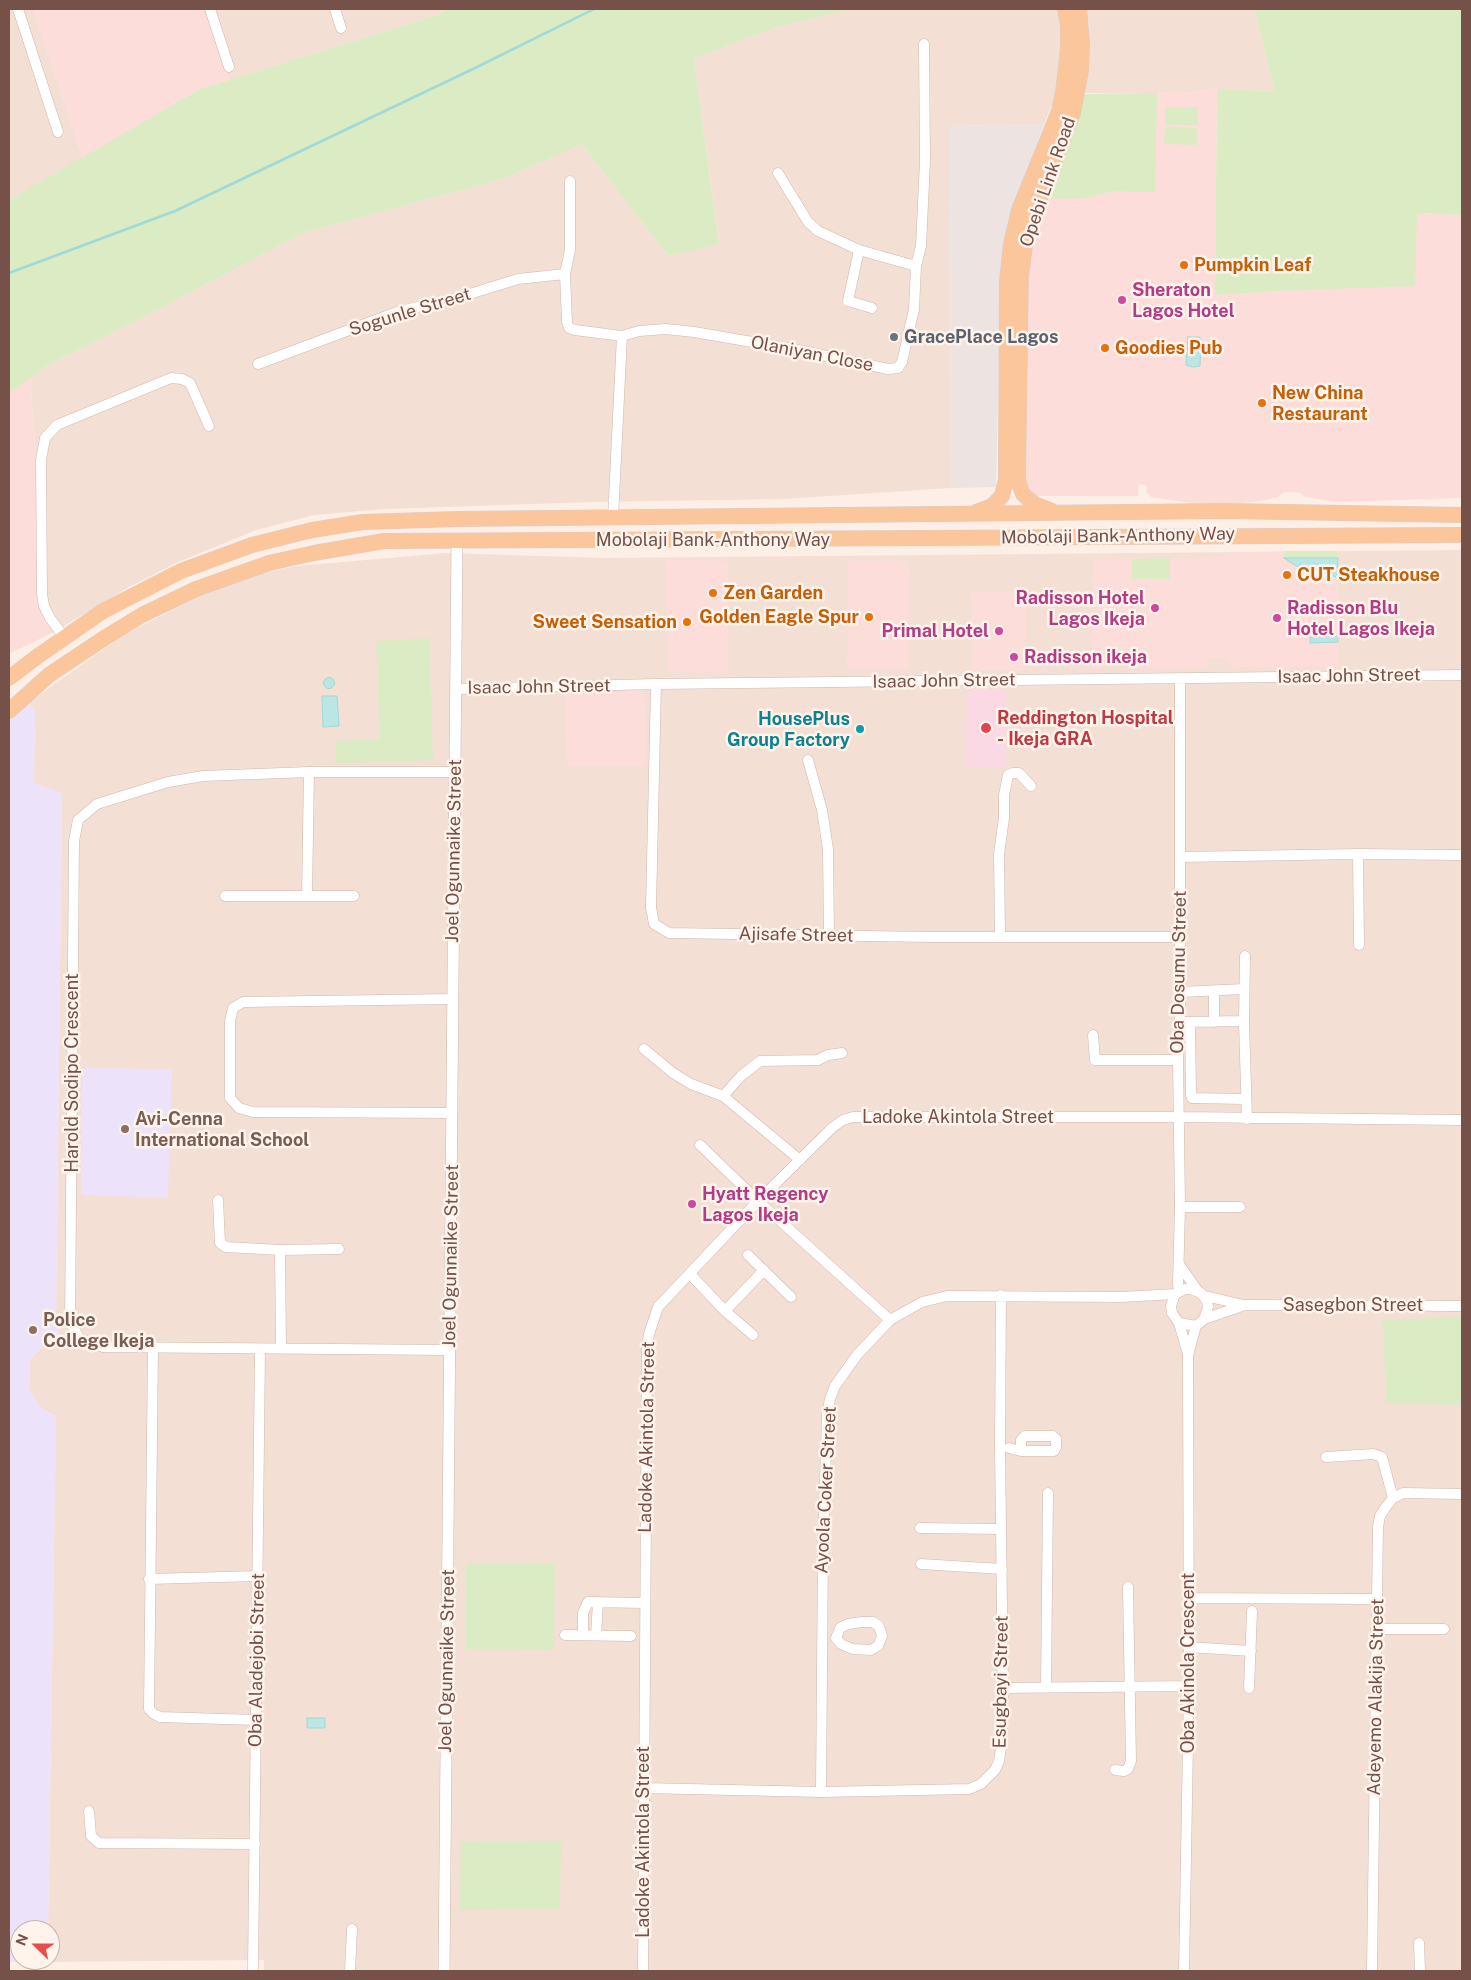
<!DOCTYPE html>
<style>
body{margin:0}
#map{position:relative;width:1471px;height:1980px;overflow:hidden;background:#fdefe6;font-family:"Public Sans",sans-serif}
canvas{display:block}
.frame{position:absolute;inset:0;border:10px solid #76514a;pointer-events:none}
.north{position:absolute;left:10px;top:1920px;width:50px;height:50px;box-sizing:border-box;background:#fff4ec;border:1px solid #c8b3ab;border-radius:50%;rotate:292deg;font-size:14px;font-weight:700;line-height:20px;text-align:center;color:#76514a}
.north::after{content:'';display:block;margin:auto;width:18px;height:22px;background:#e84d49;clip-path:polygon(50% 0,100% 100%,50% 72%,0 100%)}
</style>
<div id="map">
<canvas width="1471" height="1980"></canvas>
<div class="frame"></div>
<div class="north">N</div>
</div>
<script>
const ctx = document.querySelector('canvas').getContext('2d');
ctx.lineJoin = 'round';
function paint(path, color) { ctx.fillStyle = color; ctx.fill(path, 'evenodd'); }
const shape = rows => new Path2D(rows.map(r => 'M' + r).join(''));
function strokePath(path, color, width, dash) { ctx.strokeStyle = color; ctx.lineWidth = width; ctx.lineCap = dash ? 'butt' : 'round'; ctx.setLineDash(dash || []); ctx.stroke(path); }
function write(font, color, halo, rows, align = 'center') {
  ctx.font = font + ' "Public Sans",sans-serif'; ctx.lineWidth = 5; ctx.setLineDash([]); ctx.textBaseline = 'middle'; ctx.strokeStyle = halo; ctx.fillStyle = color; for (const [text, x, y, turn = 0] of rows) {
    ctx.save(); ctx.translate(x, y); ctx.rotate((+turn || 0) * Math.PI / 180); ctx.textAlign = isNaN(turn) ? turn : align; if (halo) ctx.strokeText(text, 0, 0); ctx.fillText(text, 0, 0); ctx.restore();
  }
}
paint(shape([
 [9,9,33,9,83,158,9,200],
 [206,9,447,9,440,14,229,80],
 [851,9,1255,9,1274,91,1217,89,1183,93,1057,93,1044,124,950,126,951,488,784,499,593,502,385,509,314,515,256,530,176,563,129,587,52,633,40,606,35,443,30,377,48,365,161,308,303,233,506,178,582,144,668,256,719,243,694,59,777,27],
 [1462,550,1462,1971,264,1971,264,1960,48,1962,48,1960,50,1960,50,1930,48,1930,56,1416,41,1408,29,1390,30,1359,43,1346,60,1343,56,1317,62,794,34,783,35,711,28,703,122,636,201,595,256,574,297,566,446,553,606,558]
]), '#f4dfd4');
paint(shape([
 [33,9,206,9,229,80,200,89,83,158],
 [1217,89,1215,295,1279,291,1417,213,1462,215,1462,498,1335,502,1303,496,1301,493,1288,492,1283,493,1276,498,1254,502,1206,505,1151,497,1147,493,1146,485,1139,484,1138,496,1036,496,1026,482,1029,273,1034,234,1055,177,1068,148,1079,118,1084,94,1183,93],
 [30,377,35,443,40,606,52,633,9,654,9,393],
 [1338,551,1338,667,1233,667,1229,665,1225,658,1208,658,1207,668,1132,669,1125,664,1109,663,1103,669,1092,669,1093,559,1217,558,1235,552],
 [666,560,728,561,728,672,668,672],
 [848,561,909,561,908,669,847,669],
 [1025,591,1026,670,972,670,971,592],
 [639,691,646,701,645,766,567,766,565,694]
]), '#fdddd9');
paint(shape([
 [1044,124,1017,199,1000,310,996,487,951,488,950,126]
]), '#ede3e0');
paint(shape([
 [28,703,35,711,34,783,62,793,56,1317,60,1343,43,1346,30,1359,29,1390,41,1408,56,1416,48,1930,20,1930,20,1960,48,1960,48,1962,9,1962,9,722],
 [82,1068,172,1069,168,1198,81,1195]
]), '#ece2f9');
paint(shape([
 [967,689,1006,689,1006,767,966,767]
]), '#fbd9e4');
paint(shape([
 [447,9,851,9,777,27,694,59,719,244,668,256,582,144,506,178,303,233,161,308,48,365,9,393,9,200,200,89,440,14],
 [1255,9,1462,9,1462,215,1417,213,1415,286,1279,291,1215,295,1217,89,1274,91],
 [1157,93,1155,192,1113,191,1087,198,1045,199,1068,148,1079,118,1084,94],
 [1165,107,1198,107,1198,125,1165,125],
 [1165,127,1197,128,1197,145,1164,144],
 [1284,551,1338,551,1338,558,1284,558],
 [1170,558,1170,579,1132,579,1132,559],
 [429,638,433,760,336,763,335,741,380,739,376,641],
 [1462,1317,1462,1405,1386,1403,1383,1320],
 [466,1563,555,1564,554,1650,465,1649],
 [561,1841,560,1909,460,1910,461,1842]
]), '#dbebc4');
const water = shape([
 [1188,337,1199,337,1201,339,1200,366,1193,367,1186,365,1188,337],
 [1284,558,1338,558,1337,578,1314,563,1310,569,1300,564,1298,567,1284,558],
 [1338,636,1338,642,1310,643,1310,637,1338,636],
 '323.5 683a5.5 5.5 0 1 1 11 0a5.5 5.5 0 1 1-11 0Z',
 [322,696,337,696,339,726,323,727,322,696],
 [307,1718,325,1718,325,1728,307,1728,307,1718]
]);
paint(water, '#bae7e4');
strokePath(water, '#a0d9d6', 1);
strokePath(shape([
 [9,273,175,211,473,69,594,9]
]), '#a0d9d6', 2.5);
const minor = shape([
 [18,9,58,132],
 [210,9,229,67],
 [335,9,341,28],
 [778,173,808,222,818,231,859,250,916,266],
 [570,181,570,250,565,274,567,322,569,328,575,330,622,336,639,331,666,329,694,332,793,349,888,369,898,368,902,362,914,309,916,266,921,246,925,161,924,44],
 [859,250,848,301,872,308],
 [258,364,400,311,450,300,518,279,565,274],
 [613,518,622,336],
 [64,637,50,618,44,606,42,594,41,460,45,438,57,425,171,378,182,379,190,383,209,426],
 [656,684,651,907,654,924,669,933,932,937,1180,937],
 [456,689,656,684,1462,675],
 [808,760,822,810,828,849,829,936],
 [1358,854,1359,945],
 [1180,857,1358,854,1462,855],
 [225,896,354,896],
 [307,896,309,772],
 [1000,936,999,854,1004,818,1004,795,1008,775,1013,773,1019,773,1031,786],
 [1180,992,1244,989],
 [1185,1022,1241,1021,1244,1023,1247,1119],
 [1190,1022,1191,1095,1192,1098,1245,1099],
 [1214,1022,1214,991],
 [1244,1023,1245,956],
 [1093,1035,1095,1060,1178,1060],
 [644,1049,673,1073,691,1084,723,1096,800,1160],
 [723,1096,741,1076,760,1061,818,1060,828,1055,842,1053],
 [452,1113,253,1112,239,1108,230,1098,230,1021,233,1008,243,1002,453,999],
 [700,1145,758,1201,890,1320],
 [218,1200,220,1243,226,1247,280,1250,339,1249],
 [1180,1207,1240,1207],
 [280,1250,281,1349],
 [748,1255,791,1297],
 [1179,1264,1197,1290],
 [690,1274,725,1311,753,1335],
 [1179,1292,1178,1284,1180,1207,1178,1060,1180,1022,1180,679],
 [1205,1296,1244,1305],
 [725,1311,764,1270],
 [1204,1319,1245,1305,1462,1306],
 [1179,1323,1196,1326,1204,1319,1208,1307,1207,1301,1201,1293,1191,1289,1185,1289,1175,1294,1171,1306,1172,1313,1179,1323,1188,1354],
 [153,1348,149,1709,154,1714,160,1717,256,1720],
 [450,1350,103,1347,80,1339,70,1322,74,841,78,820,97,804,168,782,203,776,309,772,455,772],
 [1009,1448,1021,1451,1054,1451,1056,1447,1056,1439,1053,1436,1025,1436,1021,1440,1021,1451],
 [1326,1457,1373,1454,1382,1457,1393,1498],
 [920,1528,1001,1529],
 [921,1564,1002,1569],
 [149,1579,258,1576],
 [1188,1598,1377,1599],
 [862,1622,873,1622,879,1626,882,1636,878,1646,871,1650,853,1649,841,1644,836,1638,840,1628,848,1624,862,1622],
 [1376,1629,1444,1629],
 [565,1635,631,1636],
 [583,1635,583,1613,588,1602,645,1603],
 [596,1635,598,1602],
 [1188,1647,1251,1651],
 [1003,1688,1189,1686],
 [1046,1688,1048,1493],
 [1249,1688,1252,1611],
 [1115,1770,1124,1771,1128,1769,1131,1761,1128,1587],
 [643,1788,821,1792,969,1789,981,1784,995,1770,999,1761,1002,1742,1003,1688,1000,1447,1001,1295],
 [821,1792,823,1547,827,1415,830,1399,835,1386,857,1355,890,1320,922,1302,947,1296,1122,1297,1175,1294],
 [89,1811,91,1836,99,1843,255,1844],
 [1419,1943,1420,1971],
 [253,1971,260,1349],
 [350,1971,352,1929],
 [643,1971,647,1348,649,1334,658,1307,758,1201,833,1127,843,1120,853,1117,1179,1117,1462,1120],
 [1184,1971,1189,1686,1188,1355,1196,1326],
 [1372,1971,1378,1527,1380,1516,1386,1507,1393,1498,1403,1493,1462,1494]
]);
const tertiary = shape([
 [444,1971,457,541]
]);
const primary = shape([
 [1052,511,1034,504,1023,494,1018,481,1021,276,1026,237,1032,218,1073,113,1081,70,1082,45,1079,9],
 [976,512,992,506,1002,496,1006,480,1007,281,1011,244,1019,210,1059,111,1063,93,1068,50,1068,25,1065,9],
 [9,678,38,656,103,611,181,571,252,545,312,530,363,522,457,519,1225,511,1462,515],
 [9,711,49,675,106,637,142,615,196,589,269,563,314,553,384,541,1462,535]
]);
strokePath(minor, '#d1b7ae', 11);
strokePath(tertiary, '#d1b7ae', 12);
strokePath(primary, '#d9cecc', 16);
strokePath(minor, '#fff', 10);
strokePath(tertiary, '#fff', 11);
strokePath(primary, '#fcc69d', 15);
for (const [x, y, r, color] of [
 [1184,265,5,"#e8710a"],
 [1122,300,5,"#d1479c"],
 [894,337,5,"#6b7280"],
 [1105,348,5,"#e8710a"],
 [1262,403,5,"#e8710a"],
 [1287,575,5,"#e8710a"],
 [713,593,5,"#e8710a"],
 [1155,608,5,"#d1479c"],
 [869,617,5,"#e8710a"],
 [1277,618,5,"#d1479c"],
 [687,622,5,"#e8710a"],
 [999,631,5,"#d1479c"],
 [1014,657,5,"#d1479c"],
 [986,728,6,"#e0444e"],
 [860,729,5,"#0f9aa8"],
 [125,1129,5,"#8d6e63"],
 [692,1204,5,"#d1479c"],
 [33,1330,5,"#8d6e63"]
]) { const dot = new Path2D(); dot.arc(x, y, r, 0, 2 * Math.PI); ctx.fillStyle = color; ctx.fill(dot); strokePath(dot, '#fff4ec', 2); }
write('18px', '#76514a', '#fff4ec', [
 ["Opebi Link Road",1048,182,-71],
 ["Sogunle Street",410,312,-17],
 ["Olaniyan Close",812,354,11],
 ["Mobolaji Bank-Anthony Way",1118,536,-1],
 ["Mobolaji Bank-Anthony Way",713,540],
 ["Isaac John Street",1349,676,-1],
 ["Isaac John Street",944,681,-1],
 ["Isaac John Street",539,687,-1],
 ["Joel Ogunnaike Street",454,851,-89],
 ["Ajisafe Street",796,935,1],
 ["Oba Dosumu Street",1179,972,-89],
 ["Harold Sodipo Crescent",72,1073,-90],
 ["Ladoke Akintola Street",958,1117],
 ["Joel Ogunnaike Street",451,1256,-89],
 ["Sasegbon Street",1353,1305],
 ["Ladoke Akintola Street",647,1437,-89],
 ["Ayoola Coker Street",826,1490,-87],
 ["Oba Aladejobi Street",257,1660,-89],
 ["Joel Ogunnaike Street",447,1661,-89],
 ["Oba Akinola Crescent",1188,1663,-90],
 ["Esugbayi Street",1001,1682,-89],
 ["Adeyemo Alakija Street",1376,1697,-89],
 ["Ladoke Akintola Street",643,1842,-90]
]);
write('bold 18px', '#c56008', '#fff4ec', [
 ["Pumpkin Leaf",1194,265],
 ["Goodies Pub",1115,348],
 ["New China",1272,393],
 ["Restaurant",1272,414],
 ["CUT Steakhouse",1297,575],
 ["Zen Garden",723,593],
 ["Golden Eagle Spur",859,617,"right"],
 ["Sweet Sensation",677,622,"right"]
], 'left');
write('bold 18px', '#b23c85', '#fff4ec', [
 ["Sheraton",1132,290],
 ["Lagos Hotel",1132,311],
 ["Radisson Hotel",1145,598,"right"],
 ["Lagos Ikeja",1145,619,"right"],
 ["Radisson Blu",1287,608],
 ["Hotel Lagos Ikeja",1287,629],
 ["Primal Hotel",989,631,"right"],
 ["Radisson ikeja",1024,657],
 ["Hyatt Regency",702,1194],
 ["Lagos Ikeja",702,1215]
], 'left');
write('bold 18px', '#5b616d', '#fff4ec', [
 ["GracePlace Lagos",904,337]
], 'left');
write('bold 18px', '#be3a42', '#fff4ec', [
 ["Reddington Hospital",997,718],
 ["- Ikeja GRA",997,739]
], 'left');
write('bold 18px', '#0d838f', '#fff4ec', [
 ["HousePlus",850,719],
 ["Group Factory",850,740]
], 'right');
write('bold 18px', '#785e54', '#fff4ec', [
 ["Avi-Cenna",135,1119],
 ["International School",135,1140],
 ["Police",43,1320],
 ["College Ikeja",43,1341]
], 'left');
</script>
